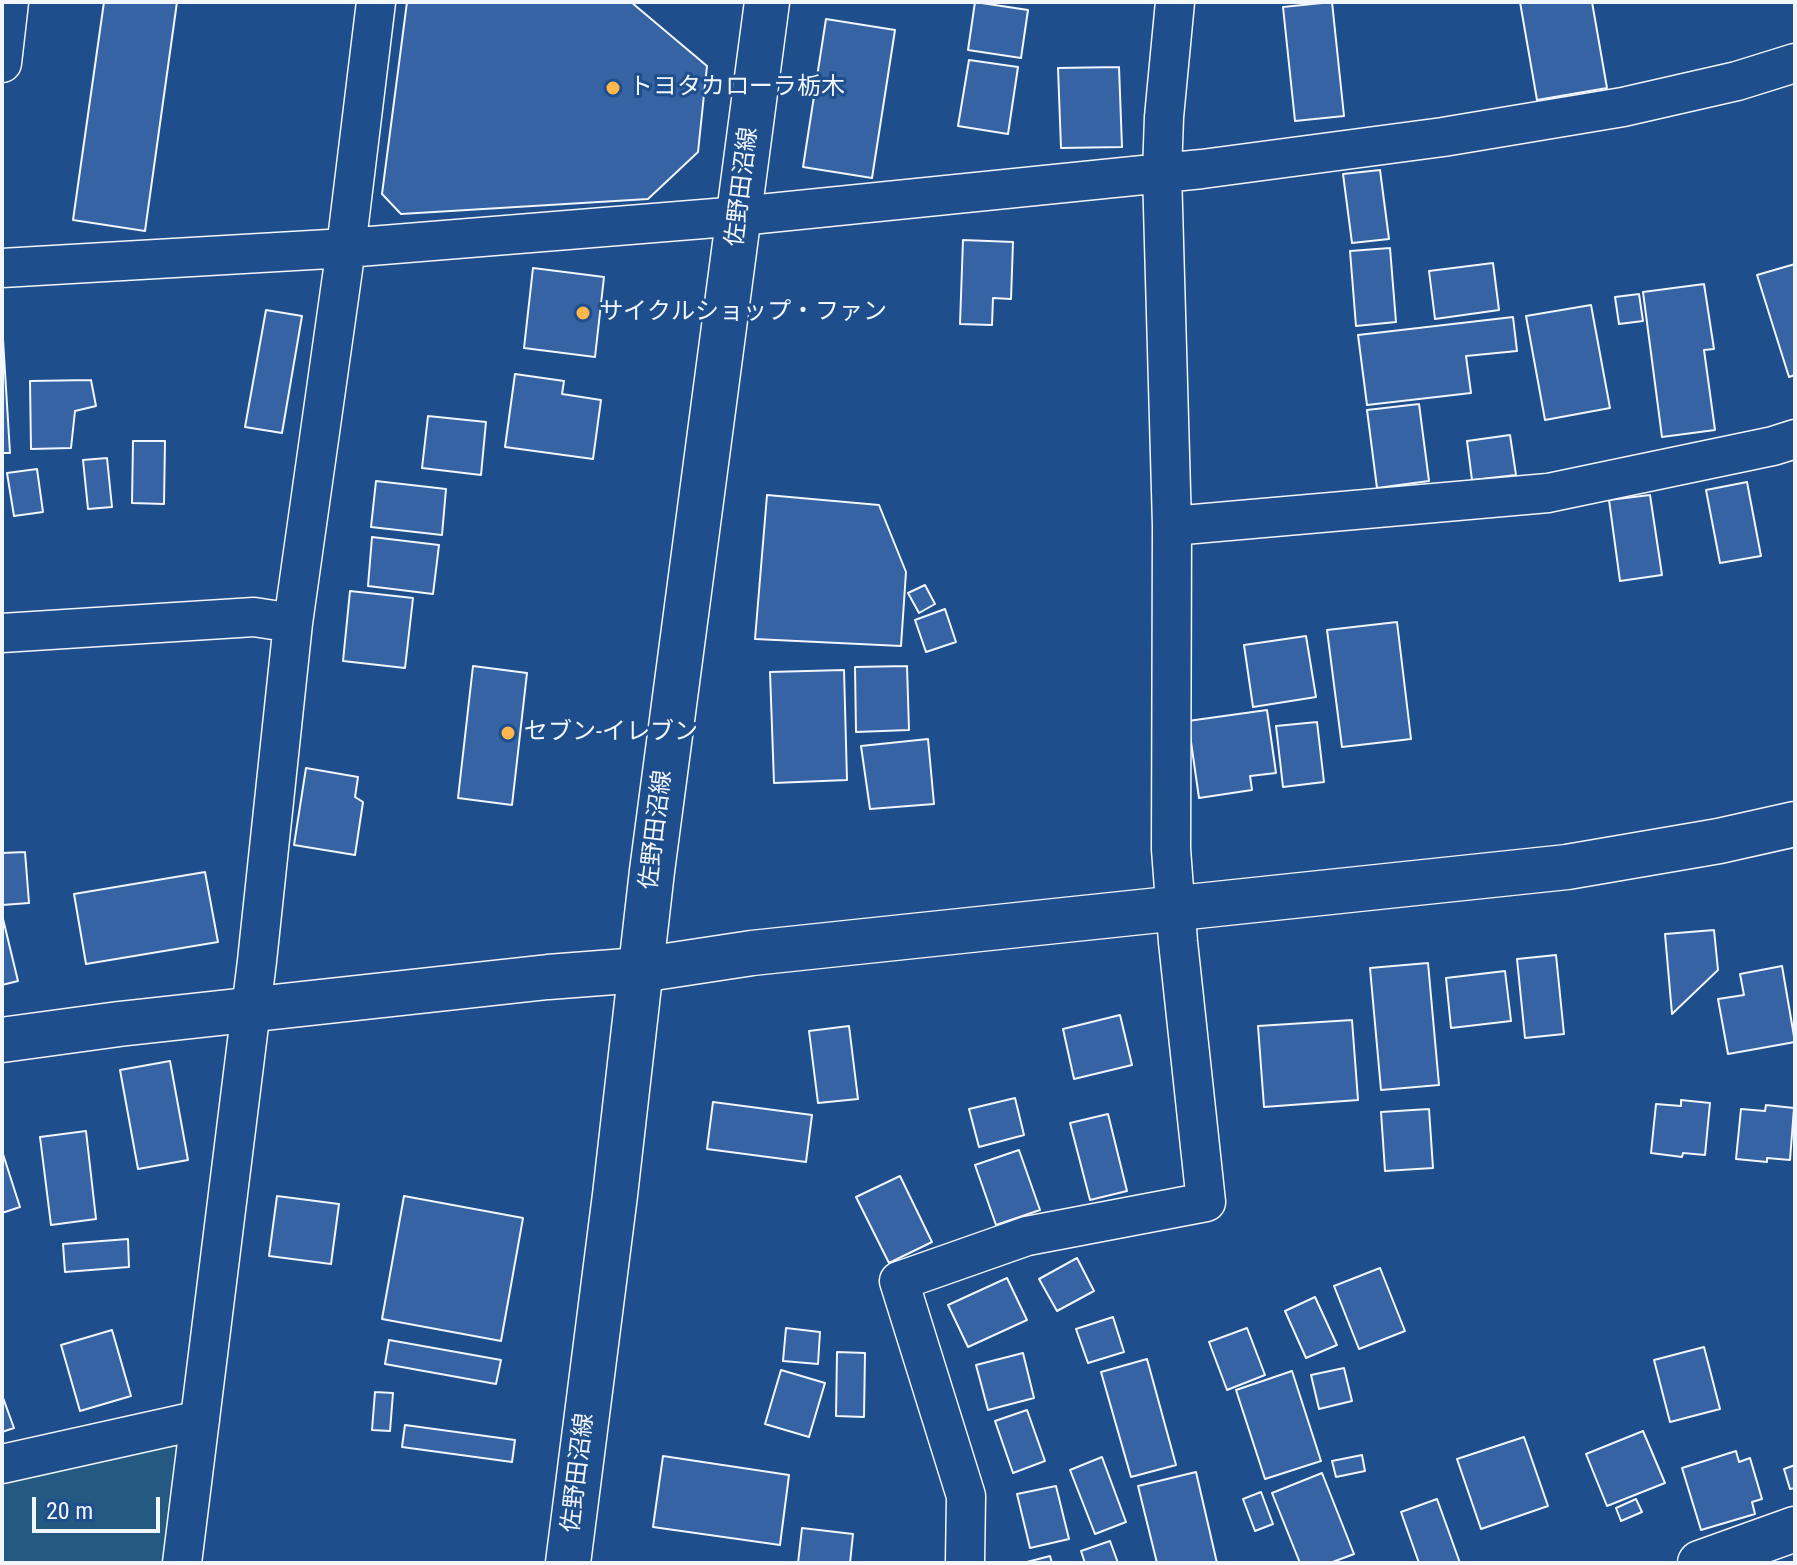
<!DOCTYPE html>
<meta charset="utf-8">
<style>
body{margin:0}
#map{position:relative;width:1797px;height:1565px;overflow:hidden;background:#1f4e8c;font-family:"Roboto Condensed",sans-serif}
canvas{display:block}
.frame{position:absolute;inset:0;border:4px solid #f2f6ff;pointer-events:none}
.scale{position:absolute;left:32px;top:1497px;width:128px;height:36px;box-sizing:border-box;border:4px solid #f2f6ff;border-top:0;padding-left:10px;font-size:24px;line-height:28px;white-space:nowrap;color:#f2f6ff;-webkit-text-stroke:6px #1f4e8c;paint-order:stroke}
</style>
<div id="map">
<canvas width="1797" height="1565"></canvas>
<div class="frame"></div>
<div class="scale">20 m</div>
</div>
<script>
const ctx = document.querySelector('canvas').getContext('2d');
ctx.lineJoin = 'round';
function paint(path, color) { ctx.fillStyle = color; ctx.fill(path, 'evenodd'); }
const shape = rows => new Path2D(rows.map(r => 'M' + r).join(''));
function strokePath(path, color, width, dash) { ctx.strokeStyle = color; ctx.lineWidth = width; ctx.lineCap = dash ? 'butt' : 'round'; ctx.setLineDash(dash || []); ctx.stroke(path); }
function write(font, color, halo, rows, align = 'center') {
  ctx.font = font + ' "Roboto Condensed","Noto Sans JP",sans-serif'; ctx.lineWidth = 6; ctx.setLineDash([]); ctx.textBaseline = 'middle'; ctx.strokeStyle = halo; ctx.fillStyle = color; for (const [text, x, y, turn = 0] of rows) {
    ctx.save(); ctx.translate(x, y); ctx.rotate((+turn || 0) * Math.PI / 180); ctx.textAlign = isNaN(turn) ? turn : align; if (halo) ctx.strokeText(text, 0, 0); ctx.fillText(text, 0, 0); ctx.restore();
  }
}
const green = shape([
 [200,1420,182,1563,2,1563,2,1464,200,1420]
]);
paint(green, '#245a82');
strokePath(green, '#a8bbd7', 2);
const building = shape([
 [104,2,177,2,145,231,73,220,104,2],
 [407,2,631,2,707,66,698,152,648,199,401,214,382,194,407,2],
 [975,2,1028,10,1021,58,968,50,975,2],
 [1332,2,1344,116,1295,121,1283,7,1332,2],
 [1520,2,1592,2,1607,88,1537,100,1520,2],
 [826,19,895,30,872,178,803,167,826,19],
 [969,60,1018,67,1008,134,958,126,969,60],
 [1119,67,1122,147,1061,148,1058,68,1119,67],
 [1380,170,1389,239,1352,243,1343,174,1380,170],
 [963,240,1013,242,1011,299,993,298,992,325,960,324,963,240],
 [1390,248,1396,322,1356,326,1350,251,1390,248],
 [1493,263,1499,310,1435,319,1429,271,1493,263],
 [1795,264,1795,375,1789,377,1757,275,1795,264],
 [533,268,604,277,595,357,524,348,533,268],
 [1704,284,1714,349,1704,350,1715,430,1662,437,1643,292,1704,284],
 [1639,294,1643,321,1619,324,1615,297,1639,294],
 [1591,305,1610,408,1545,420,1526,316,1591,305],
 [266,310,302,316,282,433,245,427,266,310],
 [1513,317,1517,351,1466,356,1471,393,1367,405,1358,335,1513,317],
 [2,323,10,453,2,453,2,323],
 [515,374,564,381,562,394,601,400,593,459,505,447,515,374],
 [91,380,96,406,75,411,71,448,31,449,30,381,91,380],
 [1419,404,1429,481,1377,488,1367,410,1419,404],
 [428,416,486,422,481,475,422,468,428,416],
 [1510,435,1516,475,1472,480,1467,441,1510,435],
 [133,441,165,441,164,504,132,503,133,441],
 [107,458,112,507,88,509,83,460,107,458],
 [37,469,43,512,14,516,7,473,37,469],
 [376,481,446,489,442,535,371,527,376,481],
 [1747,482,1761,556,1720,563,1706,490,1747,482],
 [767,495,879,505,906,572,901,646,755,639,767,495],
 [1650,495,1662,575,1620,581,1609,500,1650,495],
 [372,537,439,545,433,594,368,586,372,537],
 [925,585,935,604,919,613,908,593,925,585],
 [350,591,413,598,405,668,343,661,350,591],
 [945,609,956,642,926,652,915,620,945,609],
 [1397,622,1411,739,1342,747,1327,630,1397,622],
 [1306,636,1316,697,1253,707,1244,645,1306,636],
 [473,666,527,673,512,805,458,798,473,666],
 [907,666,909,730,856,732,855,667,907,666],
 [844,670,847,780,774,783,770,672,844,670],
 [1267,710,1276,773,1250,776,1252,790,1199,798,1188,721,1267,710],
 [1317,722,1324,782,1283,787,1276,726,1317,722],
 [928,739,934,804,870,809,861,746,928,739],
 [306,768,358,777,355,797,363,802,355,855,294,845,306,768],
 [25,852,29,903,2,905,2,853,25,852],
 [205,872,218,942,86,964,74,894,205,872],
 [3,919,18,981,2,985,2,920,3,919],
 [1714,930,1718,970,1672,1014,1665,934,1714,930],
 [1556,955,1564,1034,1525,1038,1517,959,1556,955],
 [1428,963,1439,1085,1381,1090,1370,968,1428,963],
 [1782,966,1795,1042,1728,1054,1718,999,1744,995,1740,974,1782,966],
 [1505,971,1511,1021,1451,1028,1446,978,1505,971],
 [1120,1015,1132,1065,1074,1079,1063,1029,1120,1015],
 [1352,1020,1358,1100,1264,1107,1258,1026,1352,1020],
 [849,1026,858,1099,818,1103,809,1031,849,1026],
 [170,1061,188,1160,138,1169,120,1070,170,1061],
 [1015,1098,1024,1135,979,1147,969,1109,1015,1098],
 [1681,1100,1710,1103,1705,1155,1683,1153,1682,1157,1651,1153,1656,1104,1681,1106,1681,1100],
 [713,1102,812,1115,806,1162,707,1149,713,1102],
 [1766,1105,1794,1108,1790,1160,1767,1158,1767,1162,1736,1159,1741,1109,1765,1111,1766,1105],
 [1429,1109,1433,1168,1385,1171,1381,1112,1429,1109],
 [1108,1114,1127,1191,1090,1200,1070,1123,1108,1114],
 [86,1131,96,1219,51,1225,40,1137,86,1131],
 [1019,1150,1040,1210,996,1225,975,1165,1019,1150],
 [2,1151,20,1207,2,1213,2,1151],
 [900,1176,932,1242,889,1263,856,1197,900,1176],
 [277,1196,339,1204,331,1264,269,1256,277,1196],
 [404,1196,523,1218,501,1341,382,1319,404,1196],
 [128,1239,129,1267,65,1272,63,1244,128,1239],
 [1077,1258,1094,1291,1057,1311,1039,1279,1077,1258],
 [1380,1268,1405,1331,1359,1349,1334,1286,1380,1268],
 [1007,1278,1027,1320,968,1347,948,1305,1007,1278],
 [1315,1297,1337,1345,1306,1358,1285,1311,1315,1297],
 [1113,1317,1124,1352,1088,1363,1076,1329,1113,1317],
 [786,1328,820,1332,818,1364,783,1361,786,1328],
 [1247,1328,1265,1375,1227,1390,1209,1342,1247,1328],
 [112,1330,131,1396,80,1411,61,1345,112,1330],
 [389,1340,501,1360,496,1384,385,1364,389,1340],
 [1704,1347,1720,1409,1670,1422,1654,1360,1704,1347],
 [837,1352,865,1353,864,1417,836,1416,837,1352],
 [1023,1353,1034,1398,988,1410,976,1365,1023,1353],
 [1147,1359,1176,1465,1131,1477,1101,1372,1147,1359],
 [1344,1368,1352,1401,1319,1409,1311,1375,1344,1368],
 [781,1370,825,1383,809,1437,765,1424,781,1370],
 [1292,1371,1321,1461,1265,1479,1236,1390,1292,1371],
 [375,1392,393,1393,390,1431,372,1430,375,1392],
 [2,1395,14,1428,2,1432,2,1395],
 [1027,1410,1045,1461,1013,1473,995,1421,1027,1410],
 [405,1425,515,1440,512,1462,402,1447,405,1425],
 [1643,1431,1665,1483,1607,1506,1586,1454,1643,1431],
 [1524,1437,1548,1506,1481,1529,1457,1459,1524,1437],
 [1736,1451,1739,1462,1750,1458,1762,1499,1752,1502,1755,1514,1701,1530,1682,1468,1736,1451],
 [1362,1455,1365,1471,1336,1477,1332,1461,1362,1455],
 [663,1456,789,1475,780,1545,653,1527,663,1456],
 [1102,1457,1126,1522,1095,1534,1070,1470,1102,1457],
 [1795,1465,1795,1488,1790,1489,1784,1469,1795,1465],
 [1196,1472,1217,1563,1157,1563,1138,1486,1196,1472],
 [1322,1473,1354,1554,1330,1563,1300,1563,1272,1493,1322,1473],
 [1056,1486,1069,1539,1030,1548,1017,1494,1056,1486],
 [1261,1492,1273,1524,1255,1531,1243,1499,1261,1492],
 [1437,1499,1460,1563,1419,1563,1401,1512,1437,1499],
 [1636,1499,1642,1512,1621,1521,1616,1508,1636,1499],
 [802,1528,853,1534,850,1563,798,1563,802,1528],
 [1110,1541,1118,1563,1085,1563,1081,1551,1110,1541],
 [1050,1556,1052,1563,1023,1563,1050,1556]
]);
paint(building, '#3563a3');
strokePath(building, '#f2f6ff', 2);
const minor = shape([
 [2,63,9,2],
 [2,268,346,248,740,216,1202,169,1443,137,1623,107,1737,81,1795,63],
 [1172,526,1548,493,1773,446,1795,439],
 [2,633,254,617,293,623],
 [2,1464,200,1420],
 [182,1563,257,961,293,623,346,248,376,2],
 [965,1563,966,1496,899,1281,1027,1236,1206,1202,1178,942,1171,849,1172,526,1162,172,1164,117,1175,2]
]);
const tertiary = shape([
 [2,1040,119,1024,548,977,640,970,752,953,1567,867,1719,841,1795,824],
 [1700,1563,1795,1529]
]);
const primary = shape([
 [568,1563,615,1195,652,871,767,2]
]);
strokePath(minor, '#f2f6ff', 41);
strokePath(tertiary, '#f2f6ff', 47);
strokePath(primary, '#f2f6ff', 47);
strokePath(minor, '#1f4e8c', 38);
strokePath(tertiary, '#1f4e8c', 44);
strokePath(primary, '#1f4e8c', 44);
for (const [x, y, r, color] of [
 [613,88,8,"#ffb74d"],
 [583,313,8,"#ffb74d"],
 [508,733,8,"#ffb74d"]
]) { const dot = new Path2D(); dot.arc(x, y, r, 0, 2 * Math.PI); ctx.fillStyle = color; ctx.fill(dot); strokePath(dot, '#1f4e8c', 3); }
write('24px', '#f2f6ff', '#1f4e8c', [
 ["トヨタカローラ栃木",629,88],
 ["サイクルショップ・ファン",599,313],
 ["セブン-イレブン",524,733]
], 'left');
write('24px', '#f2f6ff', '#1f4e8c', [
 ["佐野田沼線",743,187,-83],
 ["佐野田沼線",657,830,-83],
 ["佐野田沼線",579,1473,-83]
]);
</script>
